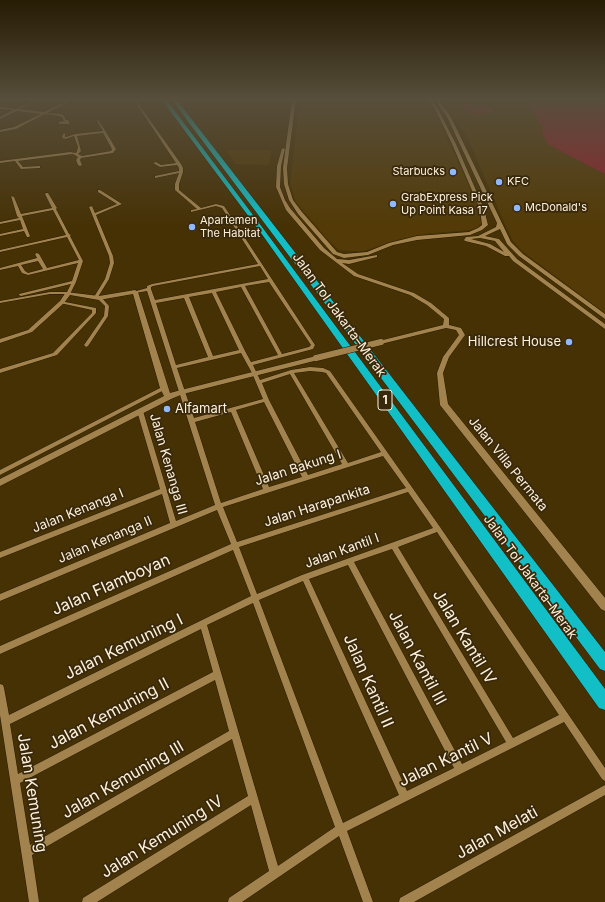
<!DOCTYPE html>
<meta charset="utf-8">
<style>
body{margin:0}
canvas{display:block;background:#463105}
</style>
<canvas width="605" height="902"></canvas>
<script>
const ctx = document.querySelector('canvas').getContext('2d');
ctx.lineJoin = 'round';
function paint(path, color) { ctx.fillStyle = color; ctx.fill(path, 'evenodd'); }
const shape = rows => new Path2D(rows.map(r => 'M' + r).join(''));
function strokePath(path, color, width, dash) { ctx.strokeStyle = color; ctx.lineWidth = width; ctx.lineCap = dash ? 'butt' : 'round'; ctx.setLineDash(dash || []); ctx.stroke(path); }
function write(font, color, halo, rows, align = 'center') {
  ctx.font = font + ' Inter,sans-serif'; ctx.lineWidth = 3.5; ctx.setLineDash([]); ctx.textBaseline = 'middle'; ctx.strokeStyle = halo; ctx.fillStyle = color; for (const [text, x, y, turn = 0] of rows) {
    ctx.save(); ctx.translate(x, y); ctx.rotate((+turn || 0) * Math.PI / 180); ctx.textAlign = isNaN(turn) ? turn : align; if (halo) ctx.strokeText(text, 0, 0); ctx.fillText(text, 0, 0); ctx.restore();
  }
}
paint(shape([
 [300,99,423,100,435,111,478,206,481,223,478,227,470,230,424,234,400,239,364,251,350,251,339,250,327,239,296,202,290,183],
 [444,99,520,99,530,108,543,126,549,145,605,174,605,313,522,251,513,241,507,229,466,134,440,101],
 [226,150,271,150,269,165,235,164]
]), '#533a06');
paint(shape([
 [520,99,605,99,605,174,549,145,542,134,543,126,537,122,537,117,530,108],
 [463,103,476,106,482,104,491,107,494,112,482,114,473,114,469,113,463,107,453,104]
]), '#93212e');
const minor = shape([
 [6,99,9,99,0,104,0,102,6,99],
 [33,99,35,99,35,102,19,109,44,112,65,102,66,99,68,99,67,103,47,113,61,114,64,116,66,120,68,120,70,123,69,124,59,124,59,122,64,121,62,117,59,116,45,114,16,129,0,132,0,130,14,127,41,114,17,111,0,119,0,117,13,110,0,109,0,107,16,109,33,101,33,99],
 [133,99,135,99,181,164,183,168,183,172,179,184,179,190,201,208,216,204,224,206,315,345,313,349,253,365,260,380,291,370,310,367,323,368,330,371,440,527,605,768,605,781,602,779,564,722,347,831,373,902,363,902,339,836,242,902,228,902,229,898,269,871,251,805,97,902,82,902,83,898,248,796,232,739,32,855,39,902,29,902,0,715,0,684,3,685,4,688,9,715,251,596,233,550,0,654,0,646,231,544,217,510,0,601,0,594,170,523,162,494,0,558,0,552,160,489,137,411,138,410,142,410,143,411,176,521,215,505,147,291,135,293,133,292,147,288,147,286,152,284,258,264,222,208,216,206,191,212,191,210,197,209,175,190,175,184,179,173,155,178,155,176,179,171,179,168,177,165,160,167,153,163,156,162,161,165,176,163,133,99],
 [260,266,268,279,155,300,151,289,151,287,153,286,260,266],
 [269,282,311,345,309,347,282,354,245,286,269,282],
 [241,287,278,355,251,362,245,351,216,292,241,287],
 [212,293,239,350,213,356,189,297,212,293],
 [184,298,208,357,176,365,156,303,184,298],
 [241,353,252,373,263,399,194,418,177,368,241,353],
 [310,371,322,372,326,373,381,452,348,463,294,373,310,371],
 [290,374,342,464,308,475,269,400,262,383,290,374],
 [264,402,302,477,269,487,236,410,264,402],
 [231,412,263,489,221,503,195,422,231,412],
 [383,456,406,488,237,542,223,507,383,456],
 [408,492,433,528,302,575,257,594,239,547,408,492],
 [437,532,559,715,513,738,398,547,437,532],
 [392,549,506,742,462,764,354,562,392,549],
 [348,565,454,768,407,791,309,579,348,565],
 [303,581,399,795,343,823,259,600,303,581],
 [253,603,335,827,278,866,207,625,253,603],
 [201,629,213,672,18,774,10,724,201,629],
 [215,680,229,731,30,845,20,783,215,680],
 [98,120,106,132,116,149,113,153,81,158,80,160,82,165,80,166,78,165,76,160,78,157,73,154,18,161,23,167,40,166,40,168,39,168,21,169,15,161,0,163,0,161,70,152,76,153,77,151,78,147,74,136,66,139,62,138,63,134,65,133,65,137,66,137,75,134,103,131,97,121,98,120],
 [103,133,112,149,111,151,82,156,78,154,81,151,80,147,77,136,103,133],
 [98,190,100,190,122,204,96,215,113,256,114,263,109,279,98,297,101,297,109,306,108,316,88,346,86,347,84,345,104,316,105,306,97,298,94,297,105,279,110,263,109,256,89,207,92,206,95,213,117,204,98,192,98,190],
 [46,193,48,193,57,208,56,209,69,234,71,235,70,236,83,261,76,282,70,294,50,294,0,303,0,301,50,292,67,292,71,284,21,296,19,295,19,294,72,281,78,263,28,275,22,273,18,266,0,270,0,268,37,258,35,254,37,253,39,254,47,268,79,260,67,237,0,252,0,250,66,235,53,210,22,216,30,236,29,237,27,237,24,231,0,236,0,234,23,229,20,220,0,224,0,222,19,218,17,216,11,196,14,197,21,214,52,208,45,194,46,193],
 [38,261,43,269,28,273,25,271,21,265,38,261],
 [60,301,96,308,96,313,57,355,0,373,0,369,53,353,92,313,92,310,60,303,60,301],
 [164,386,166,387,167,388,166,389,0,475,0,470,164,386],
 [605,785,605,795,414,902,399,902,400,898,605,785]
]);
const tertiary = shape([
 [292,99,296,99,287,168,288,184,293,200,302,212,337,252,344,254,367,252,389,243,417,236,469,232,478,228,482,225,480,209,452,144,434,107,425,99,429,99,437,107,456,144,484,209,488,225,482,230,470,235,417,240,393,245,368,255,344,258,333,254,298,214,289,200,284,184,283,168,292,99],
 [436,99,440,99,440,102,451,117,511,242,523,254,605,314,605,319,519,256,507,244,500,229,485,236,499,239,517,259,605,324,605,329,513,261,509,256,505,256,486,246,465,241,464,240,466,237,478,236,496,227,497,223,447,117,436,102,436,99],
 [480,238,495,241,504,252,490,244,471,239,480,238],
 [282,148,285,149,281,166,280,187,285,200,290,208,324,248,337,259,349,260,377,255,377,257,349,264,342,263,358,274,414,293,431,303,449,318,449,325,461,328,465,335,449,357,443,373,448,404,605,598,605,611,601,609,440,405,437,373,443,357,459,335,456,330,446,328,381,344,379,343,379,341,443,325,444,319,427,305,410,295,354,276,320,250,286,210,276,187,277,166,282,148],
 [135,290,138,292,170,393,181,390,316,356,319,358,318,360,183,394,171,399,0,486,0,479,164,396,160,388,133,294,99,300,70,295,64,303,32,332,0,343,0,339,28,330,60,301,66,292,99,296,135,290]
]);
const motorway = shape([
 [161,99,166,99,265,231,605,689,605,710,599,708,261,233,161,99],
 [171,99,176,99,605,652,605,671,600,669,171,99]
]);
strokePath(minor, '#281a00', 1);
strokePath(tertiary, '#281a00', 1);
strokePath(motorway, '#281a00', 1);
paint(minor, '#a2834e');
paint(tertiary, '#a2834e');
paint(motorway, '#12bfc7');
const tertiaryBridge = shape([
 [316,358,381,342]
]);
strokePath(tertiaryBridge, '#281a00', 7, []);
strokePath(tertiaryBridge, '#a2834e', 6);
const sky = ctx.createLinearGradient(0, 0, 0, 226);
sky.addColorStop(0, '#261b03');
sky.addColorStop(0.44, '#574e3b');
sky.addColorStop(1, '#574e3b00');
ctx.fillStyle = sky;
ctx.fillRect(0, 0, 605, 226);
for (const [x, y, r, color] of [
 [453,172,4,"#8fb8fd"],
 [499,182,4,"#8fb8fd"],
 [393,204,4,"#8fb8fd"],
 [517,208,4,"#8fb8fd"],
 [192,227,4,"#8fb8fd"],
 [569,342,4,"#8fb8fd"],
 [167,409,4,"#8fb8fd"]
]) { const dot = new Path2D(); dot.arc(x, y, r, 0, 2 * Math.PI); ctx.fillStyle = color; ctx.fill(dot); strokePath(dot, '#38280c', 1.5); }
write('11px', '#fef1db', '#38280c', [
 ["Starbucks",445,172,"right"],
 ["KFC",507,182],
 ["GrabExpress Pick",401,198],
 ["Up Point Kasa 17",401,211],
 ["McDonald's",525,208],
 ["Apartemen",200,221],
 ["The Habitat",200,234]
], 'left');
for (const [x, y, w] of [
 [385,400,14]
]) { const box = new Path2D(); box.roundRect(x - w / 2, y - 10, w, 20, 3); ctx.fillStyle = '#38280c'; ctx.fill(box); strokePath(box, '#fef1db', 1); }
write('bold 12px', '#fef1db', null, [
 ["1",385,400]
]);
write('13px', '#fef1db', '#38280c', [
 ["Jalan Tol Jakarta–Merak",339,315,54],
 ["Jalan Kenanga III",168,464,74],
 ["Jalan Villa Permata",508,464,51],
 ["Jalan Bakung I",298,468,-18],
 ["Jalan Harapankita",317,506,-18],
 ["Jalan Kenanga I",78,511,-22],
 ["Jalan Kenanga II",105,540,-23],
 ["Jalan Kantil I",342,551,-20],
 ["Jalan Tol Jakarta–Merak",530,577,54]
]);
write('13px', '#fef1db', '#38280c', [
 ["Hillcrest House",561,342],
 ["Alfamart",175,409,"left"]
], 'right');
write('16px', '#fef1db', '#38280c', [
 ["Jalan Flamboyan",111,585,-24],
 ["Jalan Kantil IV",464,637,59],
 ["Jalan Kemuning I",124,647,-26],
 ["Jalan Kantil III",417,658,62],
 ["Jalan Kantil II",368,681,66],
 ["Jalan Kemuning II",109,714,-28],
 ["Jalan Kantil V",446,760,-26],
 ["Jalan Kemuning III",123,780,-30],
 ["Jalan Kemuning",32,793,81],
 ["Jalan Melati",497,833,-29],
 ["Jalan Kemuning IV",162,837,-32]
]);
</script>
